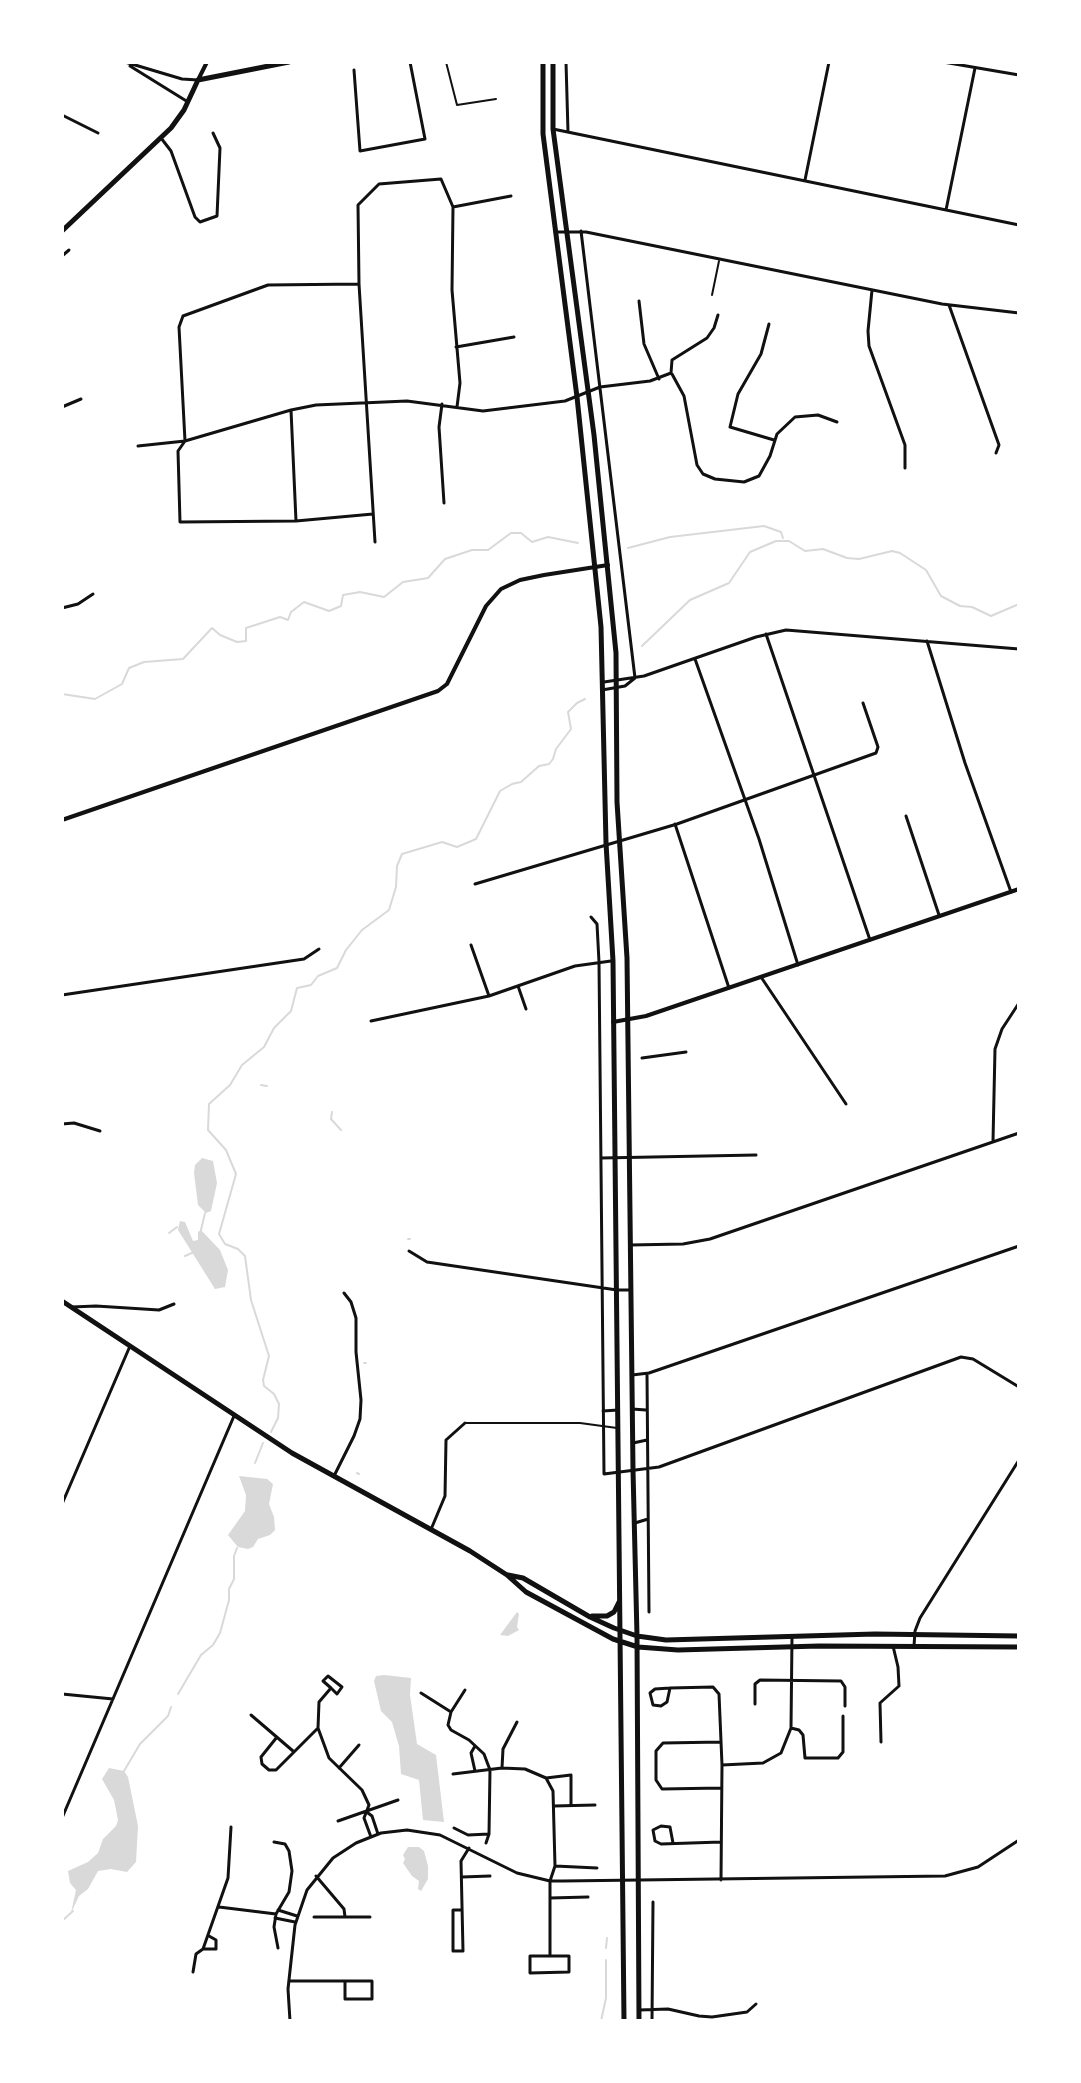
<!DOCTYPE html>
<style>
body{margin:0}
#map{position:relative;width:1081px;height:2083px;overflow:hidden;background:#fff;font-family:"Open Sans",sans-serif}
canvas{display:block}
.frame{position:absolute;inset:0;border:64px solid #fff;pointer-events:none}
</style>
<div id="map">
<canvas width="1081" height="2083"></canvas>
<div class="frame"></div>
</div>
<script>
const ctx = document.querySelector('canvas').getContext('2d');
ctx.lineJoin = 'round';
function paint(path, color) { ctx.fillStyle = color; ctx.fill(path, 'evenodd'); }
const shape = rows => new Path2D(rows.map(r => 'M' + r).join(''));
function strokePath(path, color, width, dash) { ctx.strokeStyle = color; ctx.lineWidth = width; ctx.lineCap = dash ? 'butt' : 'round'; ctx.setLineDash(dash || []); ctx.stroke(path); }
paint(shape([
 [202,1158,213,1161,217,1183,211,1211,206,1213,198,1205,194,1173,195,1165],
 [180,1221,185,1222,193,1241,198,1240,198,1232,201,1230,220,1250,228,1270,225,1287,215,1289,178,1230],
 [239,1476,267,1479,273,1484,269,1504,274,1517,275,1530,270,1535,258,1539,253,1547,248,1549,238,1547,228,1535,245,1511,246,1495],
 [517,1612,519,1614,517,1627,519,1630,508,1636,500,1635],
 [384,1675,411,1678,410,1695,417,1744,436,1755,444,1822,423,1820,419,1780,401,1774,399,1746,392,1722,381,1711,374,1681,376,1676],
 [109,1768,124,1771,128,1777,138,1826,136,1862,127,1872,111,1869,98,1871,88,1889,79,1896,71,1913,76,1890,70,1883,68,1871,88,1862,98,1853,103,1839,116,1826,118,1820,114,1800,102,1779],
 [408,1847,419,1847,424,1851,428,1866,428,1879,421,1891,418,1889,419,1881,412,1876,403,1863,405,1859,403,1855]
]), '#d9d9d9');
strokePath(shape([
 [628,548,670,537,764,526,781,532,783,538],
 [642,646,690,600,729,583,750,552,776,541,789,541,805,551,823,549,847,558,859,559,892,551,900,553,926,570,941,596,960,606,972,607,991,616,1019,604],
 [62,694,95,699,122,684,129,668,144,662,183,659,212,628,220,635,237,642,246,641,246,628,280,617,288,620,291,612,304,602,329,611,341,606,343,595,360,592,384,597,403,582,428,578,445,559,472,550,488,550,511,533,521,533,532,542,548,537,578,543],
 [261,1085,267,1086],
 [332,1112,331,1119,341,1130],
 [201,1230,205,1213],
 [169,1233,177,1227],
 [408,1239,410,1239],
 [185,1256,194,1252],
 [364,1363,366,1363],
 [271,1432,278,1418,279,1404,274,1394,264,1386,263,1380,269,1356,251,1300,245,1256,238,1249,225,1244,219,1234,236,1174,226,1150,208,1130,209,1104,230,1085,242,1065,264,1047,274,1028,291,1011,297,988,311,985,318,976,337,968,346,950,362,930,389,910,396,887,397,866,402,854,442,842,457,847,476,839,500,791,512,784,521,782,539,766,549,764,553,759,556,749,571,729,568,712,577,703,585,699],
 [255,1463,263,1443],
 [357,1473,359,1474],
 [178,1694,201,1655,213,1645,220,1633,229,1600,229,1589,234,1579,234,1556,237,1548],
 [124,1771,140,1744,168,1716,171,1707],
 [62,1921,73,1911],
 [606,1948,607,1938],
 [601,2021,606,1998,606,1960]
]), '#d9d9d9', 2);
strokePath(shape([
 [446,62,457,105,496,99],
 [712,295,719,261],
 [465,1423,580,1423,617,1428]
]), '#111', 2);
strokePath(shape([
 [125,62,182,79,198,80],
 [566,62,568,132],
 [943,62,1019,75],
 [130,66,188,102],
 [354,70,360,151,425,139,410,62],
 [62,115,98,133],
 [553,129,1019,225],
 [161,138,171,151,195,217,200,222,217,216,220,148,213,133],
 [805,180,829,62],
 [453,207,511,196],
 [946,210,975,68],
 [581,231,635,678],
 [555,232,586,232,942,304,1019,313],
 [62,256,69,250],
 [359,284,268,285,183,316,179,327,185,441,178,451,180,522,296,521,373,514],
 [872,290,868,331,869,346,905,445,905,468],
 [639,301,644,344,659,379],
 [949,305,999,445,996,453],
 [769,324,761,354,738,394,730,427,774,440],
 [456,347,514,337],
 [672,374,684,396,697,465,703,474,715,479,744,482,759,476,770,456,777,434,795,417,818,415,837,422],
 [442,404,439,427,444,503],
 [62,407,81,399],
 [291,410,296,521],
 [138,446,185,441,291,410,316,405,407,401,483,411,565,401,600,387,650,381,671,373,672,360,707,338,714,328,718,315],
 [375,542,359,284,358,205,379,184,441,179,453,207,452,290,460,383,457,407],
 [62,608,78,604,93,594],
 [766,634,870,940],
 [927,641,965,763,1011,892],
 [695,659,759,839,798,965],
 [604,682,644,676,756,637,786,630,1019,649],
 [602,690,625,686,635,678],
 [906,816,939,915],
 [675,824,729,988],
 [475,884,677,824,876,753,878,747,863,703],
 [591,917,597,924,599,962,604,1474,659,1467,961,1357,973,1359,1019,1387],
 [471,945,489,996],
 [761,977,846,1104],
 [518,986,526,1009],
 [62,995,304,959,319,949],
 [371,1021,489,996,575,966,611,961],
 [642,1058,686,1052],
 [62,1124,74,1123,100,1131],
 [993,1141,995,1049,1002,1029,1019,1003],
 [601,1158,756,1155],
 [630,1245,683,1244,710,1239,1019,1133],
 [409,1251,427,1262,617,1290,631,1290],
 [72,1307,96,1306,159,1310,174,1304],
 [647,1374,649,1612],
 [632,1375,649,1373,1019,1246],
 [632,1409,646,1410],
 [603,1411,618,1410],
 [633,1443,647,1440],
 [334,1476,354,1436,360,1419,361,1400,356,1352,356,1318,351,1302,344,1293],
 [62,1504,130,1346],
 [635,1523,648,1519],
 [432,1527,445,1496,446,1440,465,1423],
 [914,1646,915,1631,920,1618,1019,1460],
 [331,1688,323,1681,328,1676,342,1687,337,1694,331,1688,319,1702,318,1728,329,1758,362,1790,369,1805,364,1818,371,1837],
 [670,1688,667,1702,661,1706,653,1705,650,1693,655,1689,670,1688,713,1687,719,1694,722,1765,721,1880],
 [421,1693,451,1712,448,1725,451,1730,469,1740,484,1754,490,1770,489,1834,486,1843],
 [62,1694,113,1699],
 [755,1704,755,1684,760,1680,841,1681,845,1687,845,1706],
 [451,1712,465,1690],
 [251,1715,293,1751],
 [791,1728,799,1730,803,1735,805,1758,838,1758,843,1752,843,1716],
 [277,1737,261,1757,262,1764,269,1770,276,1770,318,1728],
 [721,1742,663,1743,656,1751,656,1780,662,1789,721,1788],
 [881,1742,880,1703,899,1686,898,1667,893,1646],
 [475,1746,471,1753,475,1771],
 [722,1765,763,1763,781,1753,791,1728,792,1637],
 [339,1768,359,1745],
 [502,1768,503,1749,517,1722],
 [453,1774,502,1768,525,1769,546,1778,553,1791,555,1866,550,1881,550,1956,569,1956,569,1972,530,1973,530,1956,550,1956],
 [546,1778,571,1775,571,1805],
 [554,1806,595,1805],
 [368,1813,372,1816,378,1834],
 [62,1818,234,1416],
 [338,1821,398,1800],
 [454,1828,468,1835,489,1834],
 [673,1843,670,1827,661,1826,653,1830,655,1841,661,1844,721,1842],
 [555,1866,597,1868],
 [316,1876,344,1909,345,1917],
 [462,1877,490,1876],
 [550,1898,588,1897],
 [219,1907,276,1914,289,1892,292,1871,289,1851,285,1844,274,1842],
 [278,1910,297,1916],
 [462,1910,453,1910,453,1951,463,1951,461,1861,469,1848],
 [276,1914,274,1927,278,1948],
 [314,1917,370,1917],
 [275,1918,295,1922],
 [203,1949,216,1949,216,1940,209,1936],
 [193,1972,196,1954,203,1949,228,1878,231,1827],
 [289,1981,372,1981,372,1999,345,1999,345,1981],
 [639,2010,668,2009,699,2016,712,2017,747,2012,756,2004],
 [290,2021,288,1989,295,1925,307,1890,333,1858,356,1843,381,1833,407,1830,440,1835,517,1873,550,1881,563,1881,945,1876,978,1867,1019,1840],
 [652,2021,653,1902]
]), '#111', 3);
strokePath(shape([
 [198,80,207,62],
 [62,820,438,691,447,684,486,606,501,589,520,580,544,575,608,565],
 [613,1022,646,1016,1019,889]
]), '#111', 4);
strokePath(shape([
 [62,231,171,128,184,110,198,80,289,62]
]), '#111', 5);
strokePath(shape([
 [543,62,543,134,577,397,601,627,606,843,613,961,624,2021],
 [553,62,553,129,594,435,616,653,617,802,627,958,633,1470,637,1636,639,2021],
 [62,1301,292,1453,470,1551,507,1575,526,1592,613,1639,638,1647,678,1650,819,1646,1019,1647],
 [508,1575,523,1578,590,1617,614,1628,637,1636,666,1640,875,1634,1019,1636],
 [592,1616,607,1616,614,1612,619,1602]
]), '#111', 5);
</script>
